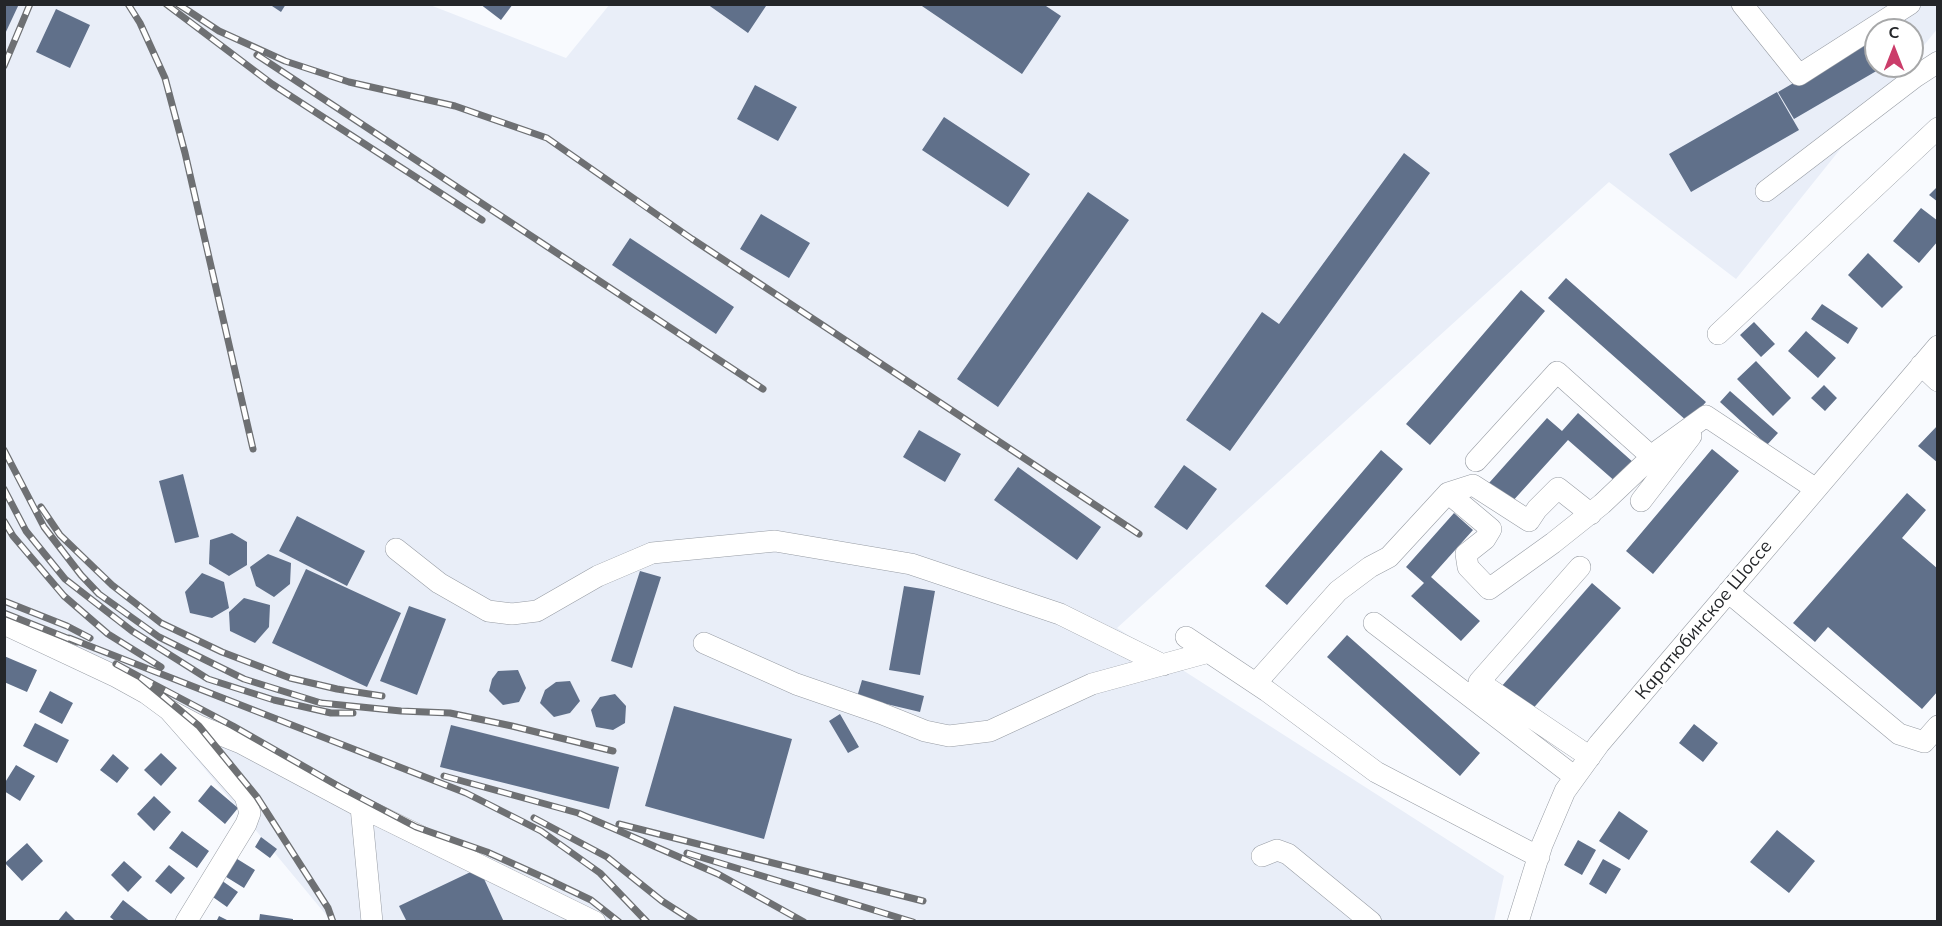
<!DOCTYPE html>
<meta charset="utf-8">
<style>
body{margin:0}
#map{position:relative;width:1942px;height:926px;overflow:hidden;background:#f8fafe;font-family:Mulish,sans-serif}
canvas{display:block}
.frame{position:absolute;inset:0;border:6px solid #242629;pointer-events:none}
.north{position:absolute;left:1864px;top:18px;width:60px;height:60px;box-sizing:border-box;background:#fff;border:2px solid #a7a8a9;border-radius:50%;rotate:0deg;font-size:16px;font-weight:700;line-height:24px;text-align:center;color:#242629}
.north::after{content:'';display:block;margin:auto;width:21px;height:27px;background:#cb3d6a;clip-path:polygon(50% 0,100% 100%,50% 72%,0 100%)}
</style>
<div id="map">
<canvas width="1942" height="926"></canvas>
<div class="frame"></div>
<div class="north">С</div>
</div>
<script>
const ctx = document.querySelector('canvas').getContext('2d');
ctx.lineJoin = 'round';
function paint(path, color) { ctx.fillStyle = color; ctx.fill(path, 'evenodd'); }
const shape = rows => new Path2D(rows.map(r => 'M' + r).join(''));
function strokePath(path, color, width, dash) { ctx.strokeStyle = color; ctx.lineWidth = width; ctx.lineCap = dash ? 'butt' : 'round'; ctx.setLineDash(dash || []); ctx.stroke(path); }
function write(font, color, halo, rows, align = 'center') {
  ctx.font = font + ' Mulish,sans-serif'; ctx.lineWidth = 5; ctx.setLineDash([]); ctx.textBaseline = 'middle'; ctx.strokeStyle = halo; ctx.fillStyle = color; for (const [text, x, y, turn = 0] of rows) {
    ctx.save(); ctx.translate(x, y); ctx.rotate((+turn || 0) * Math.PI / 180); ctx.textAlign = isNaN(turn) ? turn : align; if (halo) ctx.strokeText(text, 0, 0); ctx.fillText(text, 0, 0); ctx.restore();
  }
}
paint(shape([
 [610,4,1937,4,1938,28,1912,60,1912,30,1876,30,1876,66,1907,66,1736,279,1609,182,1117,628,1504,876,1494,921,332,922,145,697,5,624,4,5,430,5,566,58]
]), '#e9eef8');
paint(shape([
 [4,4,19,4,4,36],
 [269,4,286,4,281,12],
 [480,4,513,4,501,20],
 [707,4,765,4,766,6,748,33],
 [919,4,1043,4,1061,16,1022,74],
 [56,9,90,25,70,68,36,52],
 [1876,35,1876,66,1885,66,1794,119,1778,92],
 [755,85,797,107,778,141,737,119],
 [1777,92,1799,130,1691,192,1669,154],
 [944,117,1030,174,1008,207,922,150],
 [1404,153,1430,173,1230,451,1186,420,1262,312,1279,324],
 [1938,186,1938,202,1929,195],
 [1088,192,1129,220,998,407,957,379],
 [1921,208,1938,221,1938,241,1919,263,1893,241],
 [761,214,810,243,789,278,740,249],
 [630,238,734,307,716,334,612,265],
 [1868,253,1903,287,1882,308,1848,275],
 [1566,278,1706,402,1688,422,1548,298],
 [1521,290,1545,311,1430,445,1406,424],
 [1822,304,1858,328,1848,344,1811,319],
 [1754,322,1775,344,1761,357,1740,335],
 [1806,331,1836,358,1818,378,1788,351],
 [1756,361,1791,398,1773,416,1737,379],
 [1824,385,1837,398,1825,411,1811,398],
 [1730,391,1778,433,1767,445,1720,402],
 [1578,413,1634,463,1617,483,1568,440,1511,503,1489,483,1547,418,1562,431],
 [1938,425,1938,463,1918,446],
 [919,430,961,454,945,482,903,457],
 [1712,449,1739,471,1653,574,1626,551],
 [1381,450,1403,469,1287,605,1265,586],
 [1184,465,1217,489,1187,530,1154,507],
 [1018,467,1101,527,1077,560,994,500],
 [183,474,199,537,175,543,159,481],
 [1907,493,1926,510,1902,538,1938,569,1938,691,1922,709,1828,627,1815,642,1793,623],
 [1454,513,1473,530,1431,577,1480,621,1461,641,1411,596,1424,583,1406,567],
 [297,516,365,551,347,586,279,551],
 [232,533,247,542,247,565,229,576,209,564,210,540],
 [268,554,291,563,290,584,274,597,256,586,250,567],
 [306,569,401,613,367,687,272,643],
 [640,571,661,577,632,668,611,661],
 [202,573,224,582,229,608,212,618,190,613,185,592],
 [1592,583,1621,608,1530,712,1501,687],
 [904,586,935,591,920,675,889,670],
 [244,598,270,605,269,627,255,643,230,631,229,612],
 [409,606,446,619,417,695,380,681],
 [1347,635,1480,753,1460,776,1327,657],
 [4,656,37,670,27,692,4,682],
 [518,670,526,688,519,702,503,705,489,691,492,679,498,671],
 [862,680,924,696,920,712,857,697],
 [570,681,580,701,570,713,554,717,540,703,545,690,556,682],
 [50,691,73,703,62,724,39,712],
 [615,694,626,706,625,723,613,730,596,727,591,710,600,697],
 [674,706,792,739,764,839,645,806],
 [840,714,859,747,848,753,829,721],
 [35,723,69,740,57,763,23,746],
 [1694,724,1718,743,1703,762,1679,743],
 [451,725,619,767,609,809,440,767],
 [161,753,177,768,161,786,144,770],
 [113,754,129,768,117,783,100,770],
 [16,765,35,776,20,801,4,791,4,784],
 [211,785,238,808,225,824,198,801],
 [154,796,171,812,154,831,137,814],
 [1619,811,1648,831,1629,860,1599,841],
 [1777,830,1815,861,1789,893,1750,862],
 [182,831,209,851,197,868,169,848],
 [261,837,277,849,270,858,255,847],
 [1578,840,1596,850,1582,875,1564,865],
 [27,843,43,861,22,881,5,863],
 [234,857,255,870,244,888,223,875],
 [1603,859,1621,869,1606,894,1589,884],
 [124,861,142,877,128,892,111,875],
 [169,865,185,878,171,894,155,881],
 [479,868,504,922,407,922,399,906],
 [221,880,238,892,227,907,210,895],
 [123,900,151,922,116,922,110,917],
 [66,911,77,922,57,922],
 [260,914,293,919,293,922,259,922],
 [219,916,231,922,216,922]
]), '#60708a');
const minor = shape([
 [1742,4,1799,75,1910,4],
 [1766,191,1915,77,1938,62],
 [1718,334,1938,128],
 [1921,365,1938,381],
 [1476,461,1557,372,1652,457],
 [1448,493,1473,485,1529,521,1537,509,1558,488,1591,514],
 [1641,501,1691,436],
 [396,549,439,583,488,611,512,614,537,611,598,576,652,553,775,541,911,564,1060,614,1163,665],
 [1580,567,1479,682,1590,757],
 [1728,592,1899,734,1924,742,1938,726],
 [1374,623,1575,777],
 [4,624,117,677,146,693,169,710,245,796,250,813,246,824,186,922],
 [1186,637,1267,691,1376,772,1539,857],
 [704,643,796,684,880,713,925,731,949,736,990,731,1092,684,1209,652],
 [1256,683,1338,591,1370,567,1389,557,1448,493,1491,529,1485,539,1466,554,1468,567,1489,589,1553,543,1602,504,1659,450,1706,416,1816,489],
 [169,710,199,726,241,743,361,807,595,922],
 [361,807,372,922],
 [1262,856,1277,850,1288,854,1371,922],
 [1518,922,1542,845,1565,791,1599,744,1938,346]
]);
strokePath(minor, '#979ca4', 22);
strokePath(minor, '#fff', 21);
const rail = shape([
 [128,4,140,23,165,78,185,153,253,449],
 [166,4,272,84,482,220],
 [178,4,219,31,285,61,349,82,455,106,547,138,692,239,1139,534],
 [257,55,763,389],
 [4,66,30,4],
 [4,450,44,527,81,575,99,594,159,637,244,679,321,703,401,711,450,713,512,726,613,751],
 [4,489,26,531,65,579,132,631,208,679,274,700,331,713,353,713],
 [41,507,60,535,112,585,161,623,222,652,290,678,337,689,382,696],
 [4,521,13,536,64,596,108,634,161,667],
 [4,601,67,626,90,638],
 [4,613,77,642],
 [69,638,466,793,541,831,600,873,647,922],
 [116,664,140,677,199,726,257,797,328,908,333,922],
 [140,677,233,726,340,787,416,827,487,852,547,879,591,900,619,922],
 [444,776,578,813,718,874,804,922],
 [534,818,607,857,662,901,695,922],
 [619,824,923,901],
 [687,853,913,922]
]);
strokePath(rail, '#6e7073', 7);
strokePath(rail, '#fff', 4.5, [14]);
write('18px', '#242629', '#fff', [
 ["Каратюбинское Шоссе",1704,620,-50]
]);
</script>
